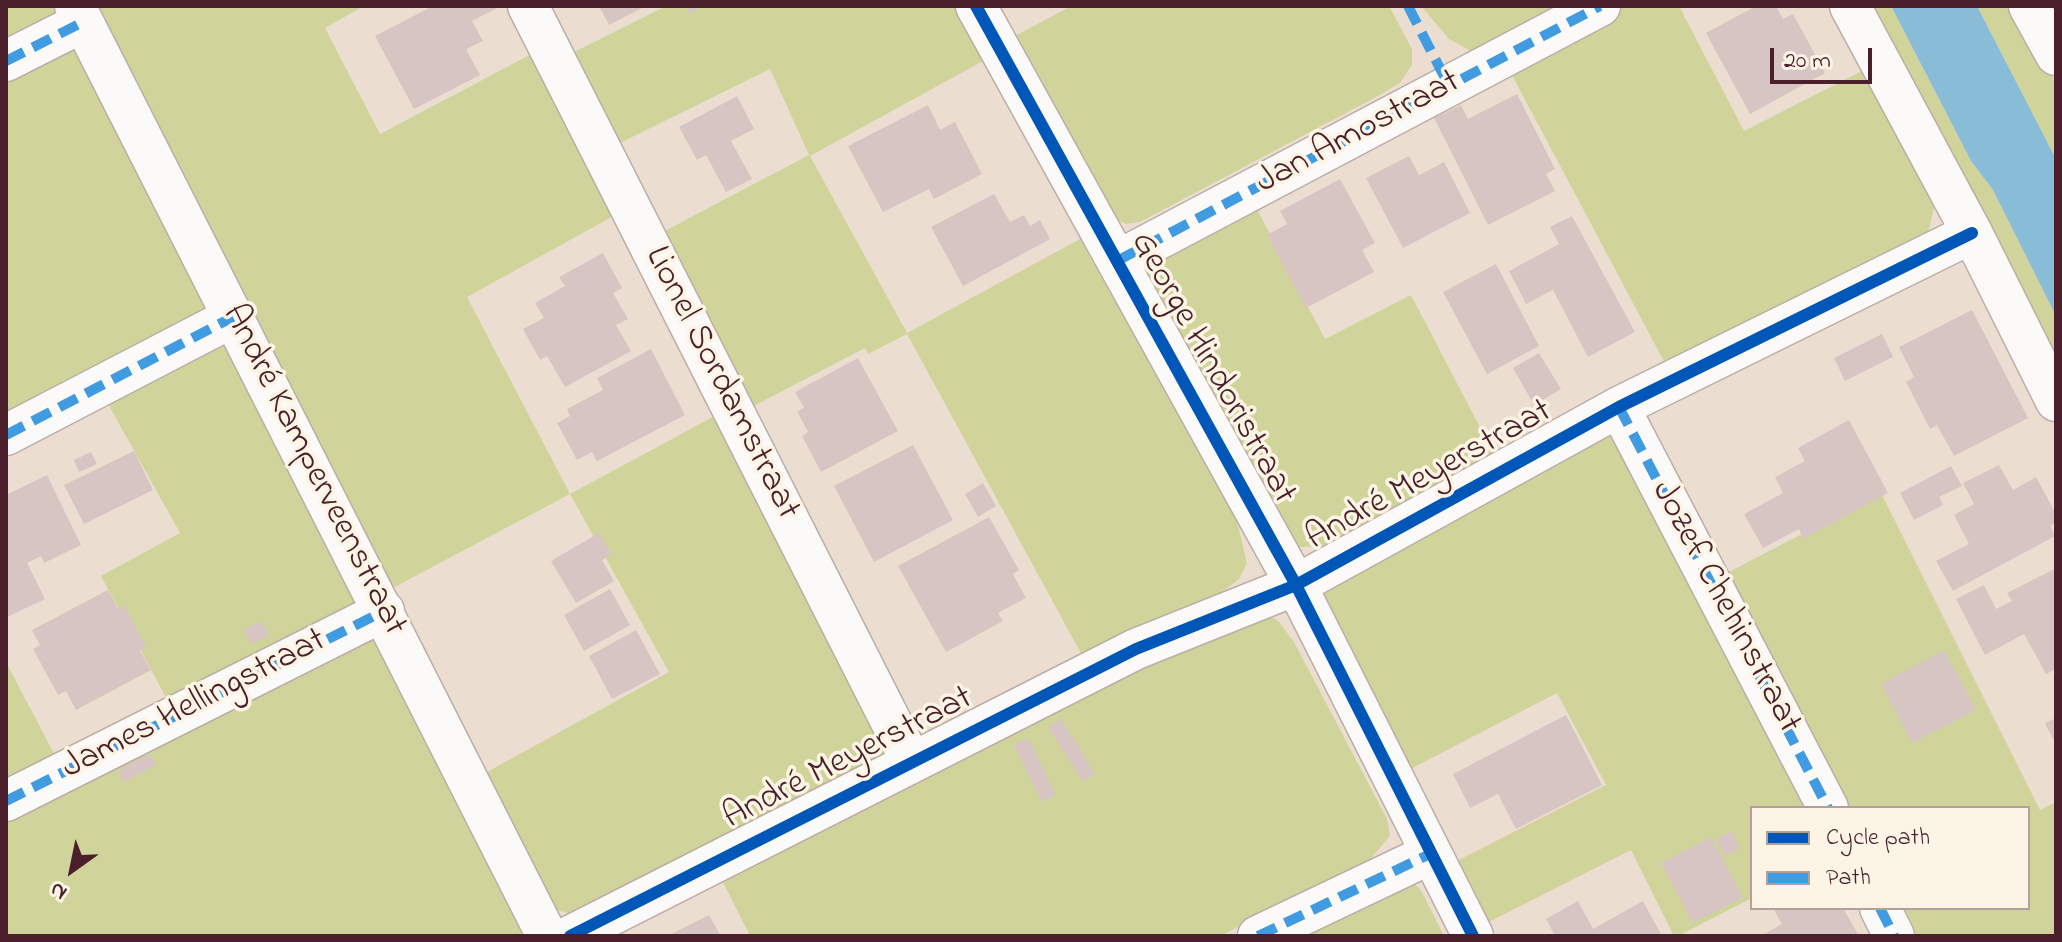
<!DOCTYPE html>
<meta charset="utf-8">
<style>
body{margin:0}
#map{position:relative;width:2062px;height:942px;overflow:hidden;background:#ebded0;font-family:"Indie Flower",sans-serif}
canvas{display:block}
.frame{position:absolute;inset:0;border:8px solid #4a1f2b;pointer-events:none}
.legend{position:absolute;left:1750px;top:806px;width:280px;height:104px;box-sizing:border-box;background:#fcf5e5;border:2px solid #b59f9b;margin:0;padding:10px 14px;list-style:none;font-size:24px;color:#4a1f2b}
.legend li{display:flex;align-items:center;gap:16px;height:40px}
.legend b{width:40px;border:2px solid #b59f9b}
.north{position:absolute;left:32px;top:830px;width:80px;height:80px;-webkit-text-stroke:6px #fcf5e5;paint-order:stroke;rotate:213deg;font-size:22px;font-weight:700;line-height:32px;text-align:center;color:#4a1f2b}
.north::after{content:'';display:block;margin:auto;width:28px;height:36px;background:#4a1f2b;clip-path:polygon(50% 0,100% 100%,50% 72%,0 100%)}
.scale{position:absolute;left:1770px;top:48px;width:102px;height:36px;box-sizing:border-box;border:4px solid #4a1f2b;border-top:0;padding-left:10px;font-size:24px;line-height:28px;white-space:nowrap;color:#4a1f2b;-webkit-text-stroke:6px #fcf5e5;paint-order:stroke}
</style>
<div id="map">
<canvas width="2062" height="942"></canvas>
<div class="frame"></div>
<ul class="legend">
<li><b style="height:10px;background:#0057b8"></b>Cycle path</li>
<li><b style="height:10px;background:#409be1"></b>Path</li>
</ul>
<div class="north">N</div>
<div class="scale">20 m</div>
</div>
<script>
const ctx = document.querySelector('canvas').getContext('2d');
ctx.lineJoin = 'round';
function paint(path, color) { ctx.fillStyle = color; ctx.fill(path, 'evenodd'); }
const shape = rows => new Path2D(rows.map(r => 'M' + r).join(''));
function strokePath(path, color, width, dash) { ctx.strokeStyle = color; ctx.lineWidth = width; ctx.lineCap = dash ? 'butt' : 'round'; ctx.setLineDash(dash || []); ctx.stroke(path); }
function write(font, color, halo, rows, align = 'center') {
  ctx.font = font + ' "Indie Flower",sans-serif'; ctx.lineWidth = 7; ctx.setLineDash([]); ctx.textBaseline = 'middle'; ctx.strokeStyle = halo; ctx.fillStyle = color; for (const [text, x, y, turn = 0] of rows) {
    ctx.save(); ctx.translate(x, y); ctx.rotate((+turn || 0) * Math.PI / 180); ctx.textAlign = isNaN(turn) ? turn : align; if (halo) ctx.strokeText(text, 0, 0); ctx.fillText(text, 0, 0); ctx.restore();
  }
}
paint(shape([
 [6,6,63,6,70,20,6,52],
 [84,6,364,6,325,28,380,134,537,51,619,213,467,297,570,494,720,413,889,757,571,914,554,909,485,773,669,672,570,494,387,591],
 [666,6,961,6,983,61,810,156,907,333,1080,239,1237,521,1247,563,1239,579,1221,593,1084,659,907,334,868,354,865,348,748,409,657,235,809,155,770,69,616,145,570,54],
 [1071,6,1389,6,1412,49,1412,65,1400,83,1380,95,1140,222,1126,224,1110,218,1000,44],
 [1421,6,1590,6,1478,55,1449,39],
 [1615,6,1679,6,1744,131,1864,70,1936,201,1928,233,1668,369,1505,62],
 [1864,6,1891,6,1971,161,1993,190,2056,316,2056,378],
 [1977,6,2015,6,2056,84,2056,159],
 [76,35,207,310,6,424,6,70],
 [1248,192,1325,339,1411,295,1495,456,1323,546,1302,547,1282,543,1134,259],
 [220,339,231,346,367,609,172,709,101,576,180,533,103,395],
 [1601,434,1621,441,1821,808,1752,808,1752,898,1678,936,1674,936,1631,850,1477,928,1445,867,1606,785,1557,693,1399,775,1312,585],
 [1881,493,2040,810,2056,802,2056,936,1906,936,1892,908,2028,908,2028,808,1841,808,1721,576],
 [1245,608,1263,610,1279,622,1294,642,1387,819,1390,836,1366,864,1220,936,750,936,720,876],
 [375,626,527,936,6,936,6,811],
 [6,662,60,765,6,792],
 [1406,876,1421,890,1444,936,1268,936]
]), '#d1d49a');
paint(shape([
 [1891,6,1977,6,2056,159,2056,316,1993,190,1971,161]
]), '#89bdd7');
paint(shape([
 [433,6,501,6,472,21,483,41,466,49,480,75,414,109,375,36],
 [599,6,646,6,609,25],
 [685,6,704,6,689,14],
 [1756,6,1776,6,1783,19,1793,14,1825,73,1750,114,1706,33],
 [1517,94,1555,169,1546,174,1555,191,1488,225,1434,118,1461,105,1468,119],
 [737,96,754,129,731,141,752,179,726,192,706,155,697,160,679,127],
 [928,105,940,130,955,122,982,174,934,199,929,189,883,212,848,146],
 [1409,156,1419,175,1444,162,1470,213,1403,248,1366,178],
 [1340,179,1375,243,1362,250,1374,272,1306,308,1267,235,1287,224,1280,211],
 [994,194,1010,222,1024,215,1030,226,1040,220,1050,239,963,286,931,227],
 [1572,216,1635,332,1588,357,1553,290,1526,304,1509,271,1559,244,1550,227],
 [603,253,622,288,613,293,628,319,616,325,631,351,565,387,547,356,540,360,523,329,544,318,535,303,565,286,559,277],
 [1496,264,1539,346,1487,374,1443,292],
 [1972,310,2028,418,1954,456,1937,425,1930,429,1906,382,1914,377,1899,347],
 [1882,334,1893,357,1845,381,1834,358],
 [651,349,685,415,597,461,592,452,577,460,557,423,570,416,567,409,603,390,597,378],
 [1539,353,1561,389,1534,405,1513,368],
 [858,358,898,431,821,472,802,436,808,432,797,411,804,408,795,392],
 [1849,420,1888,493,1803,539,1799,529,1763,548,1744,514,1783,493,1775,477,1805,461,1798,448],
 [913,445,953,520,874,562,834,486],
 [134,451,153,490,84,524,64,485],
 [91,452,97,464,79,472,74,460],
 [1999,465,2013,490,2036,477,2056,514,2056,522,2050,526,2055,536,1953,591,1936,561,1969,544,1954,515,1974,504,1963,483],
 [1951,466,1962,486,1939,497,1943,505,1914,520,1900,493],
 [47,475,81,545,44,563,41,556,27,563,45,599,7,617,6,495],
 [983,483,996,506,978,517,965,494],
 [989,517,1019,570,1013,574,1026,598,998,613,1003,621,946,652,898,566],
 [599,533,612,555,602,560,614,581,576,603,551,561],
 [2056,568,2056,669,2046,674,2024,634,1985,655,1956,599,1984,585,1996,609,2012,601,2007,593],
 [610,589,630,625,584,651,564,615],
 [108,590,118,609,124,605,147,648,140,651,151,670,76,710,66,691,58,695,33,649,40,645,32,630],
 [262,621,269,636,251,644,244,629],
 [636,630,660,674,612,699,589,656],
 [1944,650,1976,710,1912,743,1881,684],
 [1566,715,1602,785,1516,829,1498,794,1470,808,1453,774],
 [2056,718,2056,745,2045,723],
 [1061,719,1095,774,1083,782,1048,727],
 [1028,738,1056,795,1042,802,1014,745],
 [150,754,156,765,124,782,118,770],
 [1732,831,1740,849,1725,856,1716,839],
 [1711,837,1743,898,1693,923,1661,863],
 [1578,901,1593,929,1643,901,1662,936,1555,936,1546,919],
 [1773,908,1843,908,1859,936,1761,936,1782,924],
 [709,915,721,936,667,936]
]), '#d6c5c3');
const minor = shape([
 [75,6,547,936],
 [528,6,911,761],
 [976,6,1296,585,1473,936],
 [1850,6,1972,233,2056,401],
 [2029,6,2056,55],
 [6,61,83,22],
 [1117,261,1600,6],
 [1619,407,1828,808],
 [6,435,233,317],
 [6,801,384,611],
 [1880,908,1894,936],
 [570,936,1136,649,1296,585,1619,407,1972,233],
 [1258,936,1430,854]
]);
strokePath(minor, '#bbaea7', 43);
strokePath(minor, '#fcfaf8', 40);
strokePath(shape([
 [1408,6,1449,86],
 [6,61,83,22],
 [1117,261,1600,6],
 [1619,407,1828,808],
 [6,435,233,317],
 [6,801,384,611],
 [1880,908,1894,936],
 [1258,936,1430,854]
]), '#409be1', 10, [20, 10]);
strokePath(shape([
 [976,6,1296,585,1473,936],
 [570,936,1136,649,1296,585,1619,407,1972,233]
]), '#0057b8', 12);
write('36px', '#4a1f2b', '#fcf5e5', [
 ["Jan Amostraat",1359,134,-28],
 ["George Hindoristraat",1211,369,61],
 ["Lionel Sordamstraat",720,384,63],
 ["André Kamperveenstraat",312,471,63],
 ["André Meyerstraat",1430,477,-29],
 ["Jozef Chehinstraat",1724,608,62],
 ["James Hellingstraat",195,706,-27],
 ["André Meyerstraat",849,760,-27]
]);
</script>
